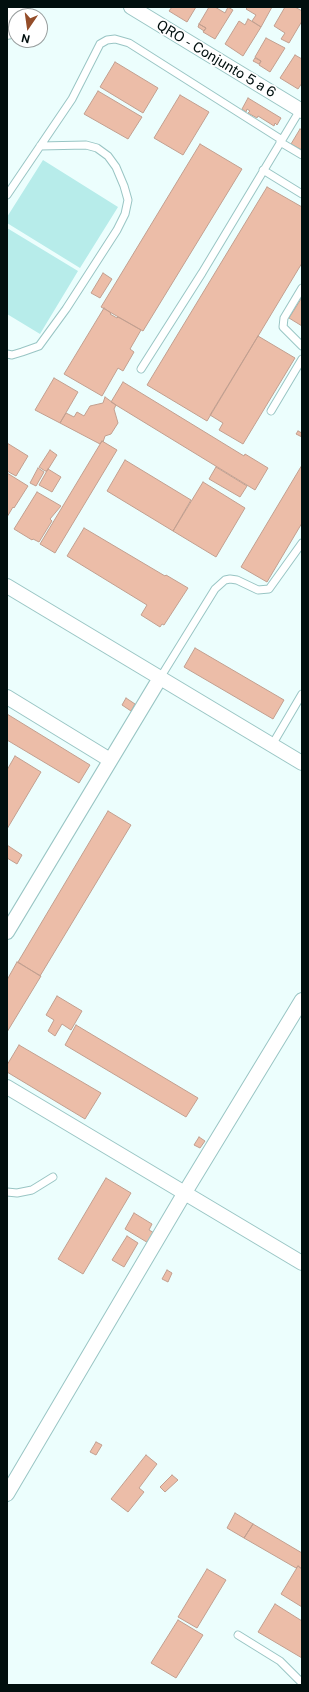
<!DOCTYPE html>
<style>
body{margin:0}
#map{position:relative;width:309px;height:1692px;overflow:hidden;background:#ecfefd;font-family:"Public Sans",sans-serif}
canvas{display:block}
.frame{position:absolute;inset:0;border:8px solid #010f0e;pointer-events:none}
.north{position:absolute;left:8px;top:8px;width:40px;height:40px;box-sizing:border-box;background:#fff;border:1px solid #999f9f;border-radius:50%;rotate:193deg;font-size:11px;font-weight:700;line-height:16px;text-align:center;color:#010f0e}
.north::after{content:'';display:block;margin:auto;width:14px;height:18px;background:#944d29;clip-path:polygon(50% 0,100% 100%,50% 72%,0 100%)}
</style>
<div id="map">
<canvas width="309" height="1692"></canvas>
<div class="frame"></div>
<div class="north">N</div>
</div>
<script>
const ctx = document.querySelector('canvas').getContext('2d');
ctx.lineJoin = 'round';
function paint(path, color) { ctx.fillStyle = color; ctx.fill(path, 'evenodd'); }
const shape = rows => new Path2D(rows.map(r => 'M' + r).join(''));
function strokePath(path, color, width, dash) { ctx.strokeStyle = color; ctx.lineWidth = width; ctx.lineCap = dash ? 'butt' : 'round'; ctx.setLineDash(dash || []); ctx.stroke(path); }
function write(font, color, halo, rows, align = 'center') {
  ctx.font = font + ' "Public Sans",sans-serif'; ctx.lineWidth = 3.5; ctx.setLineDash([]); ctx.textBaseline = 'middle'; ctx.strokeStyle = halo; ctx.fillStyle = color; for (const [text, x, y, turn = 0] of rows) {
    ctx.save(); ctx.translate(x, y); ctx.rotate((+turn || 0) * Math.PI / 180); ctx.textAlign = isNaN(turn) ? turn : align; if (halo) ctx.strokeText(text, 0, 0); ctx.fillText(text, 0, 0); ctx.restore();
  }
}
paint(shape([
 [43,160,118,207,80,268,7,223,7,217],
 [7,228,78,271,40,334,7,314]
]), '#b7ecea');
const building = shape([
 [172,7,196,7,187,22,169,11,172,7],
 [209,7,215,7,225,13,228,7,233,10,215,39,203,32,206,28,199,24,209,7],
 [248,7,272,7,261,27,252,21,256,15,246,9,248,7],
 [285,7,295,7,302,11,302,21,289,43,281,39,285,33,274,26,285,7],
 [248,19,261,27,243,56,225,44,239,21,245,25,248,19],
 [199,24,206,28,204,31,198,27,199,24],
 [266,38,285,48,270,72,259,65,261,61,255,57,266,38],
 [295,55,302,59,302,83,298,89,280,78,295,55],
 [255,58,261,61,259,64,253,61,255,58],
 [115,62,158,88,143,113,100,87,115,62],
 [98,91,142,117,128,139,84,114,98,91],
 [180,95,209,112,183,155,154,138,180,95],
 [248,98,281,118,277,125,275,123,274,126,258,116,257,118,248,113,250,111,247,109,246,112,242,109,248,98],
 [300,129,302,130,302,150,291,144,300,129],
 [200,144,242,169,143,331,101,307,200,144],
 [267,187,302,207,302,263,207,421,147,385,267,187],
 [103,273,112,279,100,298,91,293,103,273],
 [302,292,302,326,289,318,301,299,299,297,302,292],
 [104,308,111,313,110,314,117,318,118,317,141,330,130,349,134,352,123,371,118,368,102,396,64,374,104,308],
 [258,336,295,358,243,444,219,430,223,423,210,415,258,336],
 [54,378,78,392,60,423,35,410,54,378],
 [123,382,244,456,245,454,268,468,255,490,111,402,123,382],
 [105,397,116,405,114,409,118,423,111,434,105,436,103,442,102,441,100,444,60,423,66,413,74,417,77,412,84,416,90,406,103,403,105,397],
 [298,431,302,433,302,437,296,434,298,431],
 [102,441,117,450,55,553,40,544,102,441],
 [7,443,28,456,16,476,7,471,7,443],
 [50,450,57,455,47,471,45,471,39,467,50,450],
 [125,460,191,500,173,531,107,491,125,460],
 [302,465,302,523,267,582,241,567,302,465],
 [216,467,247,486,240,497,209,479,216,467],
 [38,468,44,472,36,486,30,483,38,468],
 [48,469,61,477,52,492,39,485,48,469],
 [7,473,28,486,14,508,13,507,7,517,7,473],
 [203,482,245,508,216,557,173,531,203,482],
 [37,492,61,506,50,519,52,521,39,542,33,539,32,540,14,529,37,492],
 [84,528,165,576,166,575,188,588,164,625,162,624,160,627,141,615,147,605,67,556,84,528],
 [195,648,284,700,273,719,184,667,195,648],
 [126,698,135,704,131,711,122,705,126,698],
 [7,714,90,765,79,783,7,740,7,714],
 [15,756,41,772,7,829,7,770,15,756],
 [108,811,131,825,40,976,18,962,108,811],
 [7,845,22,855,17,864,7,858,7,845],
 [17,962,41,976,7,1032,7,980,17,962],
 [57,996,82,1011,71,1030,62,1024,55,1036,48,1031,54,1020,46,1015,57,996],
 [76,1025,198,1098,186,1117,65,1045,76,1025],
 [19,1045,101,1093,85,1119,7,1072,7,1065,19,1045],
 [199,1137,205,1141,200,1148,194,1145,199,1137],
 [106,1178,131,1193,83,1274,58,1259,106,1178],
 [134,1213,152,1224,149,1230,156,1234,150,1244,125,1229,134,1213],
 [127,1236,138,1243,124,1267,112,1260,127,1236],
 [167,1270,172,1273,168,1282,162,1279,167,1270],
 [96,1442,102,1445,96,1455,90,1452,96,1442],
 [146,1455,157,1464,139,1488,144,1492,128,1512,111,1499,146,1455],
 [172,1475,178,1480,165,1492,160,1487,172,1475],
 [235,1513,253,1524,244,1538,227,1528,235,1513],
 [253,1524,302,1553,302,1569,298,1566,296,1568,244,1538,253,1524],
 [298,1566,302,1569,302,1607,281,1594,298,1566],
 [207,1569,226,1580,197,1628,178,1617,207,1569],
 [275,1604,302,1621,302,1658,258,1632,275,1604],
 [178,1620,203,1635,176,1678,151,1663,178,1620]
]);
paint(building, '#ecbda8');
strokePath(building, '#c29f8f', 1);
const lane = shape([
 [280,142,302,155],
 [263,170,302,194],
 [7,195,72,99,100,44,107,40,115,39,129,43,282,140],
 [302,288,284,318,283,327,302,346],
 [7,354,12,355,22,352,39,346,66,309,117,230,125,214,128,200,124,186,116,167,108,156,97,148,86,145,40,146],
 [141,369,202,273,300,110],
 [271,411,302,359],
 [160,678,215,589,225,580,230,579,237,580,258,590,269,589,302,543],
 [272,745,302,694],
 [7,1192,17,1193,32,1190,53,1177],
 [238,1635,280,1661,302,1683]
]);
const street = shape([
 [131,7,302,111],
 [7,586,302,763],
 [7,697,110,760],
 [7,932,160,678],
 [7,1087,302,1263],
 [7,1494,184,1194,302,1000]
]);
const primary = shape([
 [7,28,19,7]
]);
strokePath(lane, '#99c5c4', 9);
strokePath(street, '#99c5c4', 16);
strokePath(primary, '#99c5c4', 24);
strokePath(lane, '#fff', 7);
strokePath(street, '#fff', 14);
strokePath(primary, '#fff', 22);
write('14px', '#010f0e', '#fff', [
 ["QRO - Conjunto 5 a 6",216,59,31]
]);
</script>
